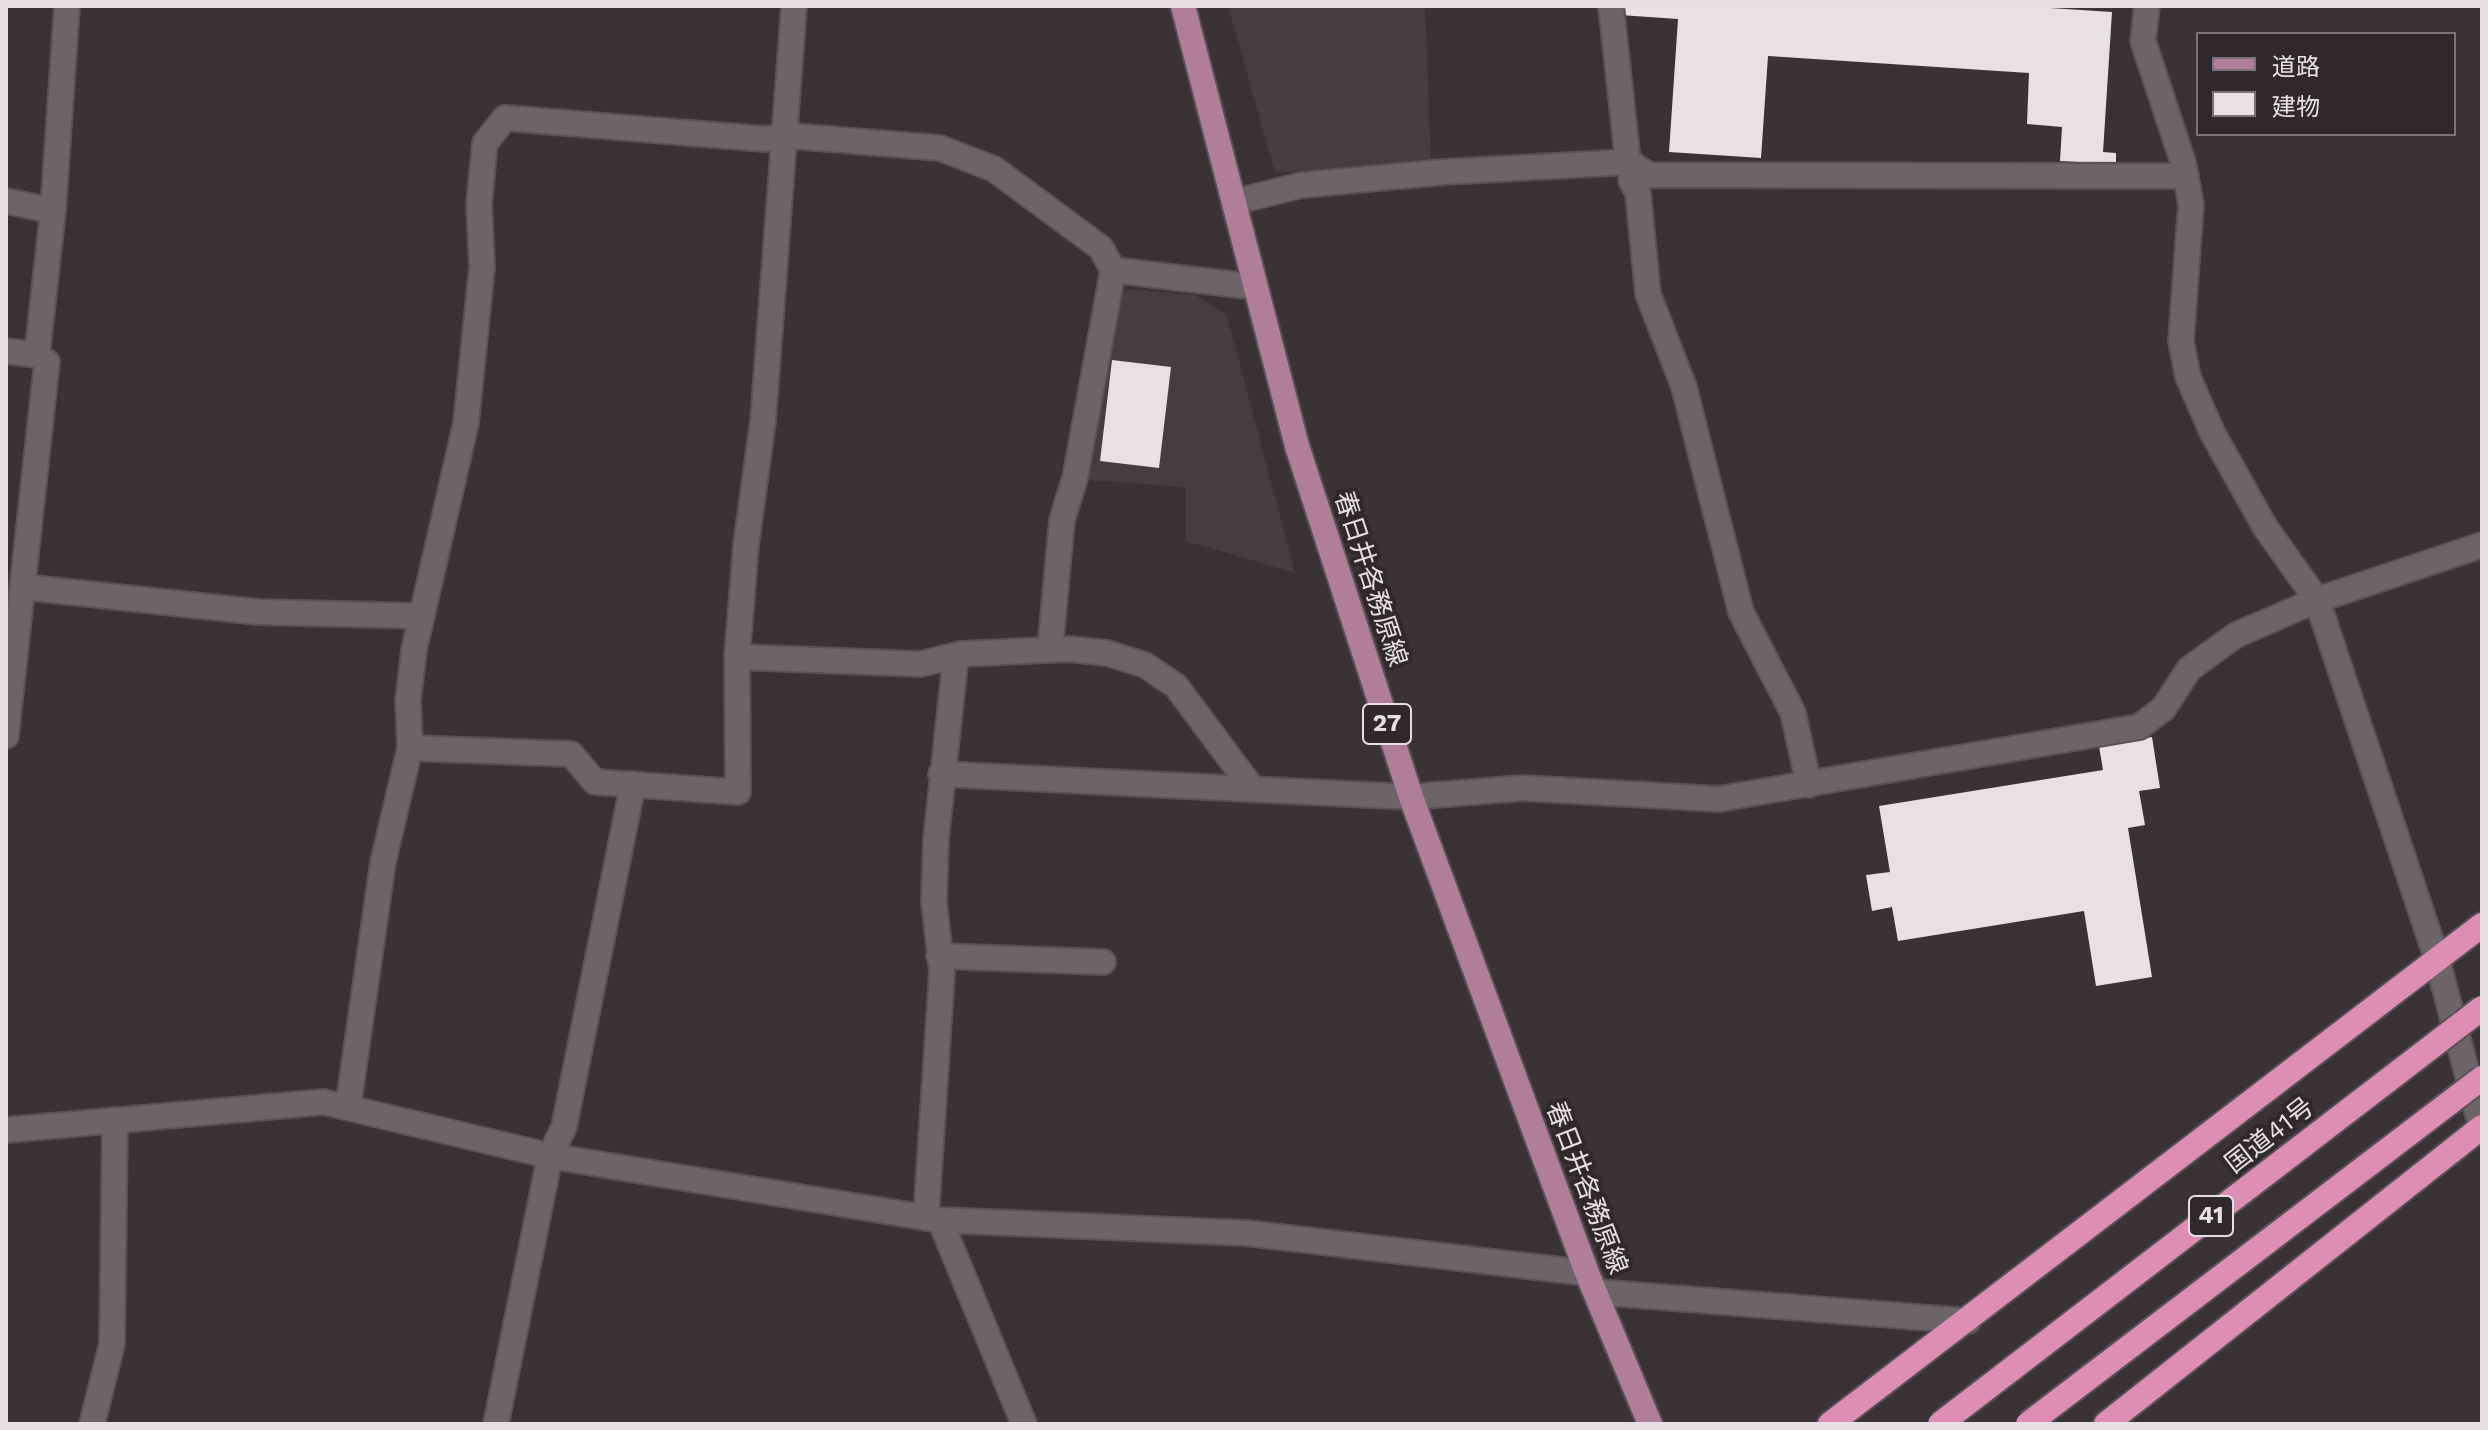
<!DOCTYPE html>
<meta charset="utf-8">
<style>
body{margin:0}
#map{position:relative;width:2488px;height:1430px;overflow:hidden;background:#3a3336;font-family:"Work Sans","Noto Sans JP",sans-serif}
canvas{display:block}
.frame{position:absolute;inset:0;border:8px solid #e5e1e2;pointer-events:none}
.legend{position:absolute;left:2196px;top:32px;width:260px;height:104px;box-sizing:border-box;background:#2f292c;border:2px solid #787375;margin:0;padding:10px 14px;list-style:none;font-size:24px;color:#e5e1e2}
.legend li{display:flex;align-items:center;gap:16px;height:40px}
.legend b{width:40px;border:2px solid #787375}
</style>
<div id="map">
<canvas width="2488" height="1430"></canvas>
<div class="frame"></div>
<ul class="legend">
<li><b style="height:10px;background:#b07e96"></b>道路</li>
<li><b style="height:22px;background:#e8e0e4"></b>建物</li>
</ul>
</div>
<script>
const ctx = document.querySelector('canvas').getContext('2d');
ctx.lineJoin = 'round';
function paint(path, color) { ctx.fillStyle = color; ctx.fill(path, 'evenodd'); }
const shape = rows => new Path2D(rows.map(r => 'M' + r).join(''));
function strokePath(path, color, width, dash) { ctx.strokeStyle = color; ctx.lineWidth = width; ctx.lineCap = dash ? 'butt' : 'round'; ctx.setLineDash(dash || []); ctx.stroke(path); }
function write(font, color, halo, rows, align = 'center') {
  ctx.font = font + ' "Work Sans","Noto Sans JP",sans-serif'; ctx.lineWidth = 8; ctx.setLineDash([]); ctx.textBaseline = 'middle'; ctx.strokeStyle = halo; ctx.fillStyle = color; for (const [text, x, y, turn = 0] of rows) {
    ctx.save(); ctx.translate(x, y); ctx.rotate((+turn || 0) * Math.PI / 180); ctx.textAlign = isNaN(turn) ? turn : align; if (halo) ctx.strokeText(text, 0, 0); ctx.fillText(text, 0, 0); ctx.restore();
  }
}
paint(shape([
 [1228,6,1425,6,1431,161,1275,173],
 [1124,289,1195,295,1227,315,1295,573,1186,541,1186,487,1086,480,1105,355]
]), '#483b41');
paint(shape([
 [1621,6,2019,6,2112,12,2103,152,2116,153,2116,164,2060,161,2062,127,2027,124,2029,73,1768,56,1761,158,1669,152,1678,19,1620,15],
 [1112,360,1171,367,1159,468,1100,461],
 [2152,737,2160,788,2139,791,2145,825,2128,828,2152,977,2096,986,2084,911,1898,941,1892,907,1872,911,1866,875,1890,872,1879,806,2103,770,2099,746]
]), '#e8e0e4');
const street = shape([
 [2147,6,2143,41,2183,162,2191,204,2181,341,2188,377,2212,432,2265,527,2317,600,2437,959,2482,1130],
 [1628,162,1649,175,2186,176],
 [1634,165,1631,180,1638,193,1648,294,1684,387,1741,612,1793,713,1809,785],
 [6,201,53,211],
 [1234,202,1302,185,1444,172,1628,162,1611,6],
 [6,351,37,355],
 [23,587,258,612,422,616],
 [1050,650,1062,520,1075,478,1113,270],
 [737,657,921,664,961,654,1068,649,1107,653,1145,665,1176,686,1252,788],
 [6,736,47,362,37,355,53,211,67,6],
 [410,748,571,754,595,782,738,792,737,657,746,545,763,421,794,6],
 [941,774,1411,797,1522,788,1719,799,2139,727,2164,708,2189,669,2236,635,2317,600,2482,545],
 [939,956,1103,962],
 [348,1107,383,862,410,748,408,701,414,650,466,423,482,267,479,204,485,143,505,118,764,139,792,136,940,148,994,169,1101,248,1113,270,1255,287],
 [6,1130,324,1102,550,1156,940,1220,1246,1233,1587,1273],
 [926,1218,942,972,934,902,936,839,956,655],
 [940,1220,1024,1424],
 [1596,1292,1968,1321],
 [92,1424,112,1344,115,1120],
 [496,1424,550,1156,564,1127,633,784]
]);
const primary = shape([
 [1183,6,1297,446,1411,797,1587,1273,1650,1424]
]);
const highway = shape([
 [1830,1424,2482,925],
 [2106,1424,2482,1127]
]);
strokePath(street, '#585255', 28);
strokePath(primary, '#585255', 28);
strokePath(highway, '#585255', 28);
strokePath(street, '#6c6568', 24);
strokePath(primary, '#b07e96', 24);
strokePath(highway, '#de8eb5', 24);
const highwayBridge = shape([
 [1940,1424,2482,1008],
 [2028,1424,2482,1078]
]);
strokePath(highwayBridge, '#585255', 28, []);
strokePath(highwayBridge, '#de8eb5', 24);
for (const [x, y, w] of [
 [1387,724,48],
 [2211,1216,44]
]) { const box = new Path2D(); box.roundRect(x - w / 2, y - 20, w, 40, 6); ctx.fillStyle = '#2f292c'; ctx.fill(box); strokePath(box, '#e5e1e2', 2); }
write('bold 24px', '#e5e1e2', null, [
 ["27",1387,724],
 ["41",2211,1216]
]);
write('26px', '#e5e1e2', '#2f292c', [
 ["春日井各務原線",1370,579,72],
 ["国道41号",2270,1136,-38],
 ["春日井各務原線",1586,1188,69]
]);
</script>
